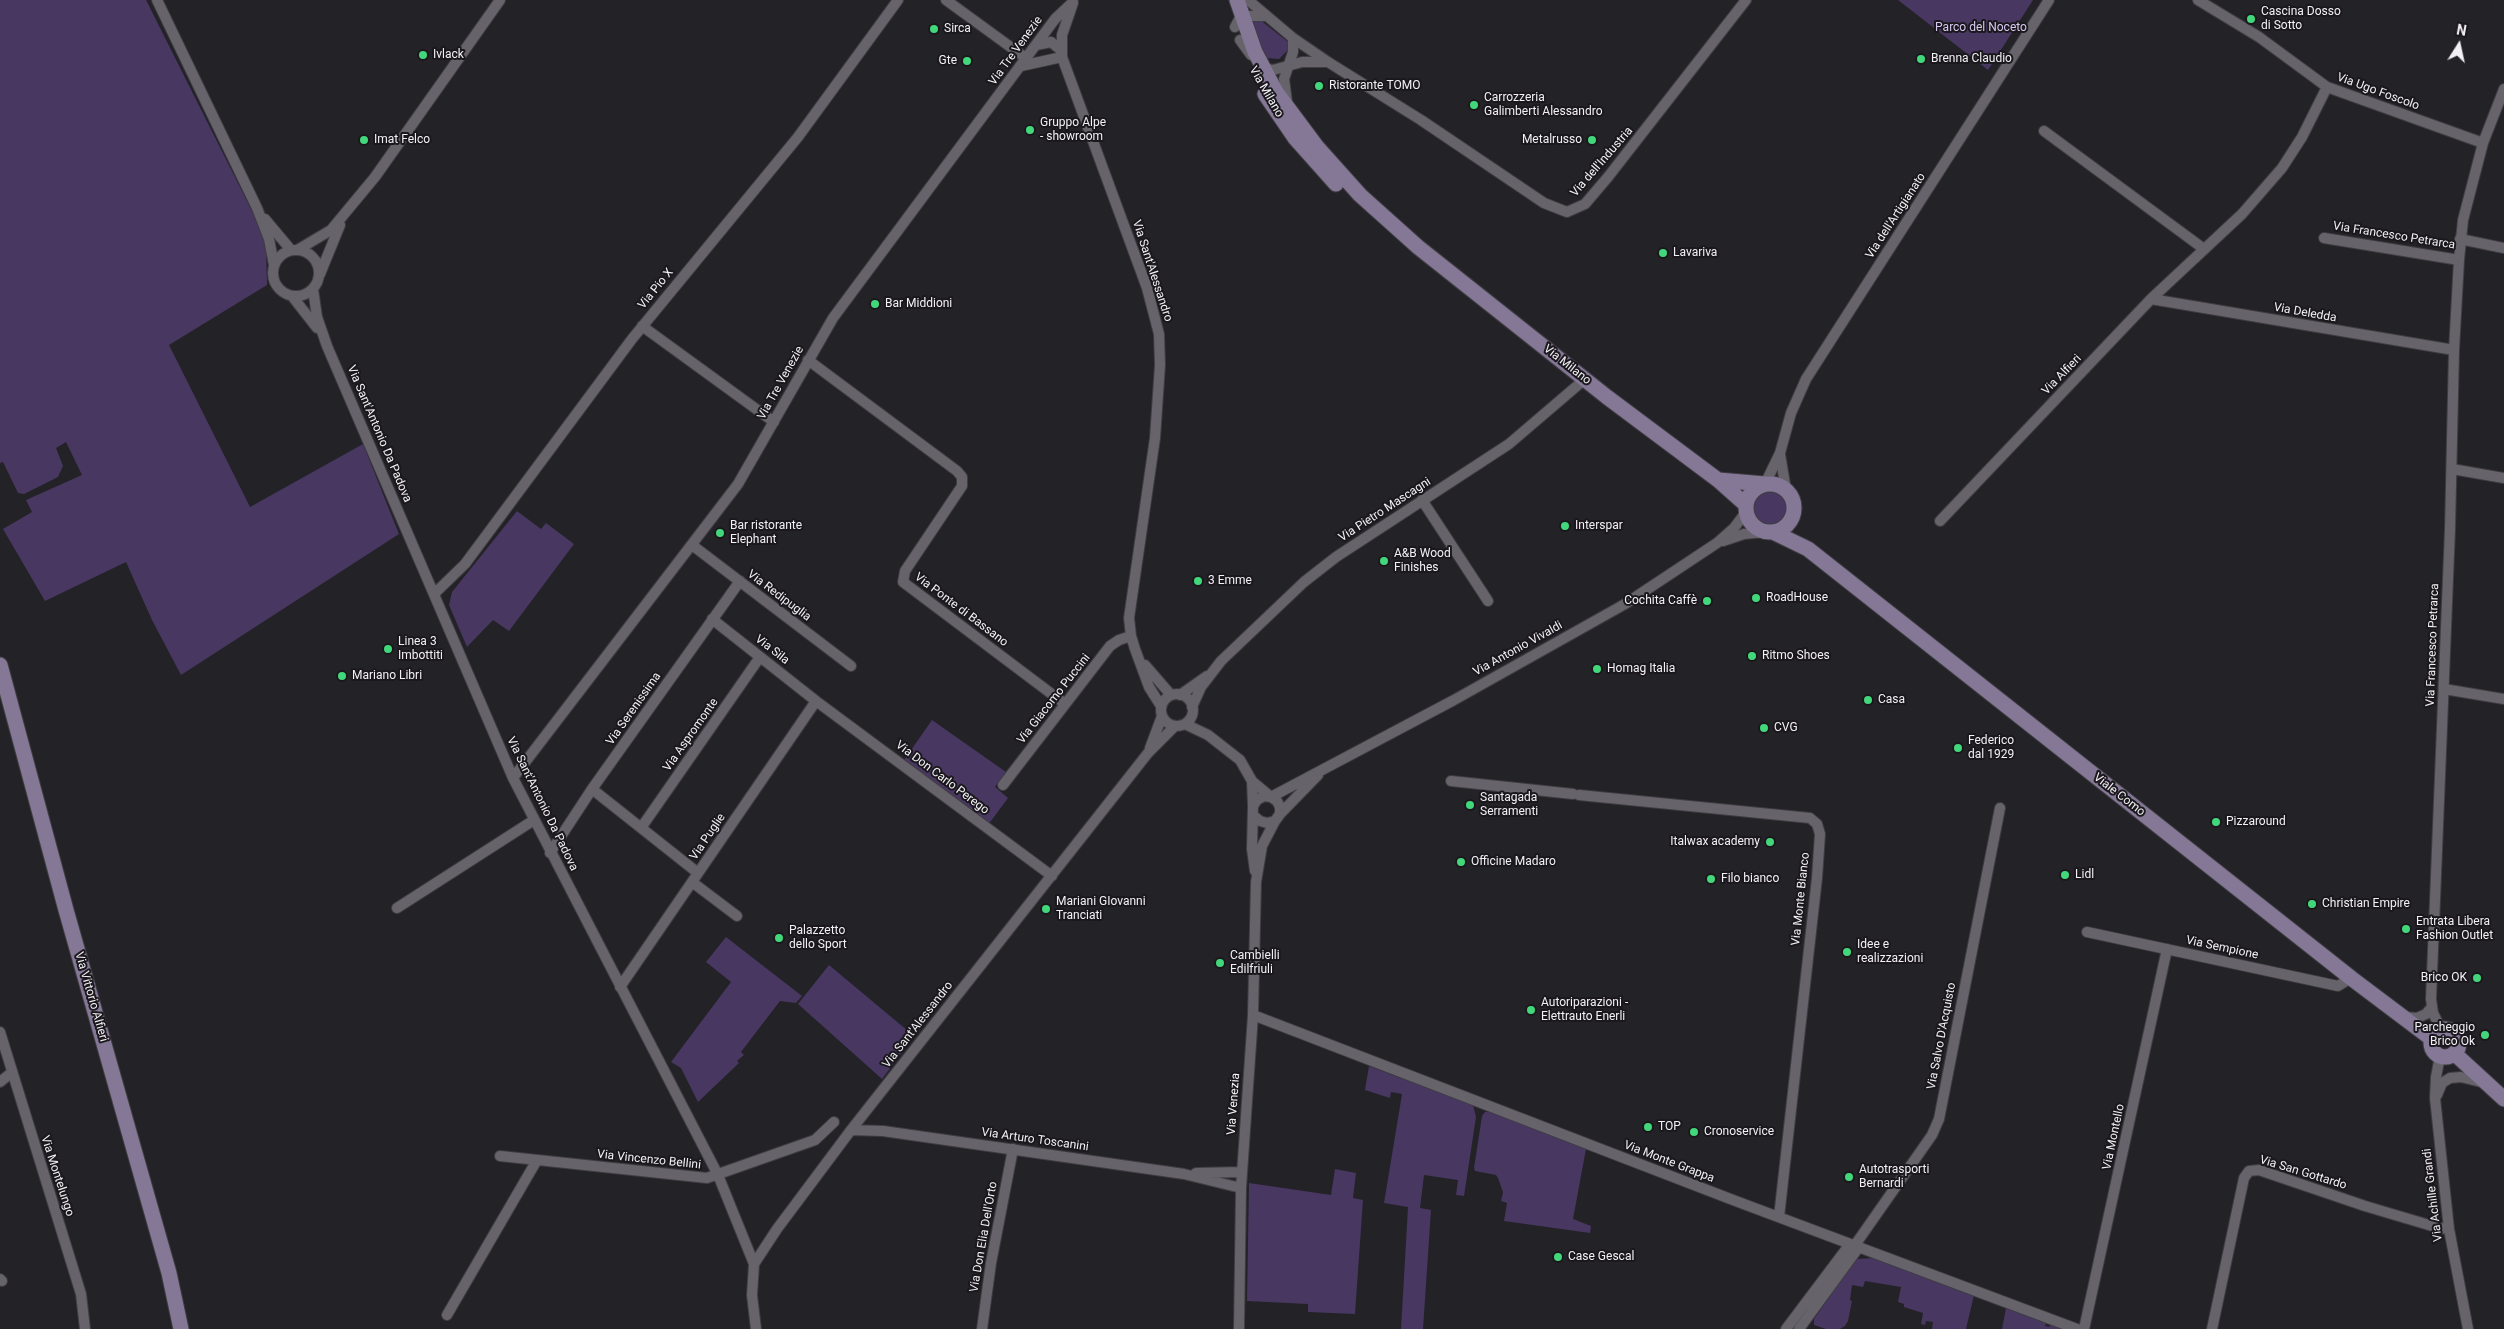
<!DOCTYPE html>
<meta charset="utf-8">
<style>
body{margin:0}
#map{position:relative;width:2504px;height:1329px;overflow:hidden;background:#232227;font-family:Roboto,sans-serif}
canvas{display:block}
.north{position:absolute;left:2434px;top:20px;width:50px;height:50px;-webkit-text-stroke:4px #1a181d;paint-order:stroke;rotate:10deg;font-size:14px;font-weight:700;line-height:20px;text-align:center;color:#f2f0f4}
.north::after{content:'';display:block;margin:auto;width:18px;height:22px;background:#f2f0f4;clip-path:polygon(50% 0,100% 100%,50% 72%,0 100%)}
</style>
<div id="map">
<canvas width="2504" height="1329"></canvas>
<div class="north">N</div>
</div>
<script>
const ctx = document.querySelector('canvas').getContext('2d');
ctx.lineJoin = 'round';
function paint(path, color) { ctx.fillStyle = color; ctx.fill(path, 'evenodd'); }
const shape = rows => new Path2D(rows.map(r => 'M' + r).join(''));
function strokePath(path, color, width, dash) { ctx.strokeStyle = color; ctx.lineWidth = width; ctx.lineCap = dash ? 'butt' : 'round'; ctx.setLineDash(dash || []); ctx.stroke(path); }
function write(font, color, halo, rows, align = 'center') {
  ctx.font = font + ' Roboto,sans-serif'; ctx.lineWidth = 4; ctx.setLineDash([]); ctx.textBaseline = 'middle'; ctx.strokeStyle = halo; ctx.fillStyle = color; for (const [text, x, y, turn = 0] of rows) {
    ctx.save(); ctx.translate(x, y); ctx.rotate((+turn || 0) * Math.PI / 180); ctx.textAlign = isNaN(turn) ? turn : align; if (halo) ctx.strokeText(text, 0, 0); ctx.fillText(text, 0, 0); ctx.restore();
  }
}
paint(shape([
 [0,0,146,0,260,227,266,248,267,285,169,345,250,507,363,444,399,534,181,675,152,620,126,562,45,601,3,529,32,512,26,500,82,475,66,442,56,448,63,466,58,477,24,494,18,493,3,462,0,463],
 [1898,0,2033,0,1988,70],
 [1259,19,1288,42,1287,51,1279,59,1266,58,1250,21],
 '1750 508a20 20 0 1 1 40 0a20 20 0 1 1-40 0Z',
 [517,511,541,529,546,523,574,544,509,631,493,620,467,647,449,605,452,592],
 [932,720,1006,772,995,787,1008,798,988,825,902,763],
 [726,937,802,996,796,1003,780,1001,741,1052,744,1055,737,1061,739,1063,698,1102,681,1068,671,1062,731,982,706,962],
 [829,965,914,1036,882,1079,798,1004],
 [1369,1066,1473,1105,1476,1117,1464,1196,1456,1195,1458,1180,1424,1175,1420,1208,1431,1210,1423,1329,1401,1329,1408,1207,1384,1203,1402,1094,1391,1092,1390,1098,1365,1090],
 [1485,1112,1490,1112,1586,1149,1573,1219,1591,1226,1590,1233,1504,1221,1507,1203,1501,1201,1503,1192,1498,1178,1496,1175,1475,1171,1474,1168,1482,1116],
 [1335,1169,1356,1173,1353,1198,1363,1200,1355,1314,1308,1312,1308,1304,1247,1301,1249,1183,1331,1195],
 [1875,1258,1974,1295,1966,1329,1932,1329,1933,1322,1926,1321,1925,1325,1921,1324,1923,1313,1904,1307,1904,1304,1898,1302,1901,1287,1865,1281,1863,1287,1852,1285,1850,1300,1852,1301,1848,1321,1845,1326,1840,1329,1826,1329,1814,1325,1814,1319,1856,1259],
 [2006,1308,2046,1323,2045,1326,2049,1327,2051,1324,2063,1329,2002,1329]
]), '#483761');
const street = shape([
 [157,0,257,208,269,239,274,265],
 [946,0,1027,59],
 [1248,0,1293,38,1328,62,1421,120,1544,203,1567,212,1585,204,1608,177,1746,0],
 [2198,0,2259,37,2327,87,2483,143],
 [1073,3,1062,35,1062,57,1147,288,1159,334,1160,365,1155,438,1129,618,1131,636,1135,649,1149,687,1161,706],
 [1235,27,1241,16,1265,16],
 [1240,40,1251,55],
 [1036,45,1051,42,1061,50],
 [1021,66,1062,57],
 [1261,68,1273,70,1302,62,1328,62],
 [1287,102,1284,79,1293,52,1293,38],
 [2044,131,2204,249],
 [265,219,291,250],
 [2324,238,2459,260],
 [2460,239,2504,248],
 [299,249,331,230,375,177,500,0],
 '273 273a23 23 0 1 1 46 0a23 23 0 1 1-46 0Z',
 [320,274,340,225],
 [313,289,317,317,327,346,513,778,718,1175,754,1264],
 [292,296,317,328],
 [2151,299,2454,350],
 [642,326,774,422],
 [808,360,957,471,962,477,962,486,905,571,903,582,1065,704],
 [1780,454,1786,490],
 [2452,469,2504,478],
 [1765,484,1780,453,1791,413,1806,379,2049,0],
 [1422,500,1488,601],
 [1940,521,2151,299,2242,214,2282,168,2302,137,2327,87],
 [1723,541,1744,534,1765,532],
 [692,545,851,666],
 [434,594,465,564,632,339,798,137,898,0],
 [712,619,816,701,1052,876],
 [1145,665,1171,695],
 [2444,689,2504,699],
 '1161 710a16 16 0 1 1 32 0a16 16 0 1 1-32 0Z',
 [1180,695,1207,676],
 [1192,707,1201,687,1221,661,1304,582,1336,557,1509,444,1585,379],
 [1185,724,1208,735,1240,760,1252,781,1253,806],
 [1150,748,1162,716],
 [513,778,738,484,833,318,1055,19,1073,2],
 [1252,781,1271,797,1454,700,1625,604,1717,543,1734,528,1746,512],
 [1451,781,1573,794],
 [1003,785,1110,646,1119,640,1131,636],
 [592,789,698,873],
 [1579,795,1810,818,1817,824,1820,834,1817,878,1779,1217],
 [1280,814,1318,775],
 [1254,816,1260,821,1267,823,1275,821,1280,814,1280,807,1277,801,1271,797,1264,796,1257,800,1253,806,1252,849,1255,871],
 [641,828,760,657],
 [550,853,592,789,740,581],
 [692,882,737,916],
 [397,908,534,820],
 [2087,932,2338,986,2351,978],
 [620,987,816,701],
 [1253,1015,1733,1200,2077,1329],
 [2405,1017,2417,1018,2426,1014,2432,1007],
 [2441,1029,2433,1013,2431,999,2450,529,2454,350,2459,260,2463,220,2483,143,2504,89],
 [0,1032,81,1294,85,1329],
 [2440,1056,2436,1077,2435,1098,2449,1229,2468,1329],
 [0,1082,11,1073],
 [2437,1095,2442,1083,2450,1078,2461,1077,2485,1083],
 [851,1130,883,1131,1184,1174,1241,1188],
 [500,1156,707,1178,815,1140,834,1122],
 [1196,1173,1242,1172],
 [1855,1245,1932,1135,1939,1119,2000,808],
 [0,1279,2,1281],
 [447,1315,537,1160],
 [756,1329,752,1295,754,1264,777,1229,851,1130,1148,753,1175,726],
 [982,1329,991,1263,1013,1149],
 [1239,1329,1241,1188,1253,1015,1256,882,1262,846,1275,821],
 [1786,1329,1850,1244],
 [1799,1329,1859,1247],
 [2084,1329,2167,949],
 [2212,1329,2244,1178,2249,1171,2259,1170,2365,1206,2439,1228,2449,1229]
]);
const secondary = shape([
 [1237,0,1255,52,1276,92,1317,147,1360,195,1418,247,1607,397,1718,480,1745,504],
 [1265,94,1295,138,1336,184],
 [1718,480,1765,484],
 '1746 508a24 24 0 1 1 48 0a24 24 0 1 1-48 0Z',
 [1773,532,1808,549,2351,978,2432,1039],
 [0,665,66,910,169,1273,181,1329],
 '2431 1043a14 14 0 1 1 28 0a14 14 0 1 1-28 0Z',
 [2455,1054,2504,1099]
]);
strokePath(street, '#3f3d42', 12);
strokePath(secondary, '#3f3d42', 17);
strokePath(street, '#66636a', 10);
strokePath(secondary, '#847896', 15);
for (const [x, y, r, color] of [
 [2251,19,5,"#43d77b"],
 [934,29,5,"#43d77b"],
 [423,55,5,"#43d77b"],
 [1921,59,5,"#43d77b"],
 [967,61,5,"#43d77b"],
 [1319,86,5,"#43d77b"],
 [1474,105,5,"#43d77b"],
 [1030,130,5,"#43d77b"],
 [364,140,5,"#43d77b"],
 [1592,140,5,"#43d77b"],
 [1663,253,5,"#43d77b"],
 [875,304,5,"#43d77b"],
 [1565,526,5,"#43d77b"],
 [720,533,5,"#43d77b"],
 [1384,561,5,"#43d77b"],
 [1198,581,5,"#43d77b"],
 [1756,598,5,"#43d77b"],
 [1707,601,5,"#43d77b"],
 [388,649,5,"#43d77b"],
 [1752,656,5,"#43d77b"],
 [1597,669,5,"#43d77b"],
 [342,676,5,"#43d77b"],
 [1868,700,5,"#43d77b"],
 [1764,728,5,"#43d77b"],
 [1958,748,5,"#43d77b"],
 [1470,805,5,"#43d77b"],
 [2216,822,5,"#43d77b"],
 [1770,842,5,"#43d77b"],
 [1461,862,5,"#43d77b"],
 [2065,875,5,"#43d77b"],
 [1711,879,5,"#43d77b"],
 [2312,904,5,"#43d77b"],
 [1046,909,5,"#43d77b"],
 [2406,929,5,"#43d77b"],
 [779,938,5,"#43d77b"],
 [1847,952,5,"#43d77b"],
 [1220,963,5,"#43d77b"],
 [2477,978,5,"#43d77b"],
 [1531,1010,5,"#43d77b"],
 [2485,1035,5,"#43d77b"],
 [1648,1127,5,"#43d77b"],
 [1694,1132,5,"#43d77b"],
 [1849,1177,5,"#43d77b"],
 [1558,1257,5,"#43d77b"]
]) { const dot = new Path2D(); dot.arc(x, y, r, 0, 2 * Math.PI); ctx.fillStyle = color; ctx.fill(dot); strokePath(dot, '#1a181d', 2); }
write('12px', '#f2f0f4', '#1a181d', [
 ["Cascina Dosso",2261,12],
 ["di Sotto",2261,26],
 ["Sirca",944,29],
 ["Ivlack",433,55],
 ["Brenna Claudio",1931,59],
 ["Gte",957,61,"right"],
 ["Ristorante TOMO",1329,86],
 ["Carrozzeria",1484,98],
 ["Galimberti Alessandro",1484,112],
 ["Gruppo Alpe",1040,123],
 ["- showroom",1040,137],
 ["Imat Felco",374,140],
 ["Metalrusso",1582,140,"right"],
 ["Lavariva",1673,253],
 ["Bar Middioni",885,304],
 ["Bar ristorante",730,526],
 ["Elephant",730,540],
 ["Interspar",1575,526],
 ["A&B Wood",1394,554],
 ["Finishes",1394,568],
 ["3 Emme",1208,581],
 ["RoadHouse",1766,598],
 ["Cochita Caffè",1697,601,"right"],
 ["Linea 3",398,642],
 ["Imbottiti",398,656],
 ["Ritmo Shoes",1762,656],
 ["Homag Italia",1607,669],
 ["Mariano Libri",352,676],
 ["Casa",1878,700],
 ["CVG",1774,728],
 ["Federico",1968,741],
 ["dal 1929",1968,755],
 ["Santagada",1480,798],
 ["Serramenti",1480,812],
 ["Pizzaround",2226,822],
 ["Italwax academy",1760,842,"right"],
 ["Officine Madaro",1471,862],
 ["Lidl",2075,875],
 ["Filo bianco",1721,879],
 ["Mariani GIovanni",1056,902],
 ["Tranciati",1056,916],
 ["Christian Empire",2322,904],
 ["Entrata Libera",2416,922],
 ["Fashion Outlet",2416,936],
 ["Palazzetto",789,931],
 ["dello Sport",789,945],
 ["Idee e",1857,945],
 ["realizzazioni",1857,959],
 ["Cambielli",1230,956],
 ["Edilfriuli",1230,970],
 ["Brico OK",2467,978,"right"],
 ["Autoriparazioni -",1541,1003],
 ["Elettrauto Enerli",1541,1017],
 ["Parcheggio",2475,1028,"right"],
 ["Brico Ok",2475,1042,"right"],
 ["TOP",1658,1127],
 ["Cronoservice",1704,1132],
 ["Autotrasporti",1859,1170],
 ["Bernardi",1859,1184],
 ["Case Gescal",1568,1257]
], 'left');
write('12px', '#d8c9f1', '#1a181d', [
 ["Parco del Noceto",1981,28]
]);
write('12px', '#f2f0f4', '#1a181d', [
 ["Via Tre Venezie",1016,51,-54],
 ["Via Milano",1266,92,60],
 ["Via Ugo Foscolo",2378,92,20],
 ["Via dell'Industria",1602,162,-49],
 ["Via dell'Artigianato",1896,216,-57],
 ["Via Francesco Petrarca",2394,236,9],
 ["Via Sant'Alessandro",1152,271,72],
 ["Via Pio X",656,289,-51],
 ["Via Deledda",2305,313,10],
 ["Via Milano",1567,365,38],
 ["Via Alfieri",2062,375,-46],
 ["Via Tre Venezie",781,383,-61],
 ["Via Sant'Antonio Da Padova",379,434,67],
 ["Via Pietro Mascagni",1385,510,-33],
 ["Via Redipuglia",779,596,37],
 ["Via Ponte di Bassano",961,610,37],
 ["Via Francesco Petrarca",2433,645,-88],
 ["Via Antonio Vivaldi",1518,649,-29],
 ["Via Sila",772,650,38],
 ["Via Giacomo Puccini",1054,699,-52],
 ["Via Serenissima",634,709,-55],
 ["Via Aspromonte",691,735,-55],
 ["Via Don Carlo Perego",942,778,37],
 ["Viale Como",2119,795,38],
 ["Via Sant'Antonio Da Padova",542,804,64],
 ["Via Puglie",708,837,-56],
 ["Via Monte Bianco",1801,899,-84],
 ["Via Sempione",2222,948,12],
 ["Via Vittorio Alfieri",91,997,74],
 ["Via Sant'Alessandro",918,1025,-52],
 ["Via Salvo D'Acquisto",1942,1036,-79],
 ["Via Venezia",1234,1104,-86],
 ["Via Montello",2114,1137,-78],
 ["Via Arturo Toscanini",1035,1140,8],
 ["Via Vincenzo Bellini",649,1160,6],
 ["Via Monte Grappa",1669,1162,21],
 ["Via San Gottardo",2303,1173,17],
 ["Via Montelungo",57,1176,72],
 ["Via Achille Grandi",2433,1195,-97],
 ["Via Don Elia Dell'Orto",984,1237,-80]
]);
</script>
